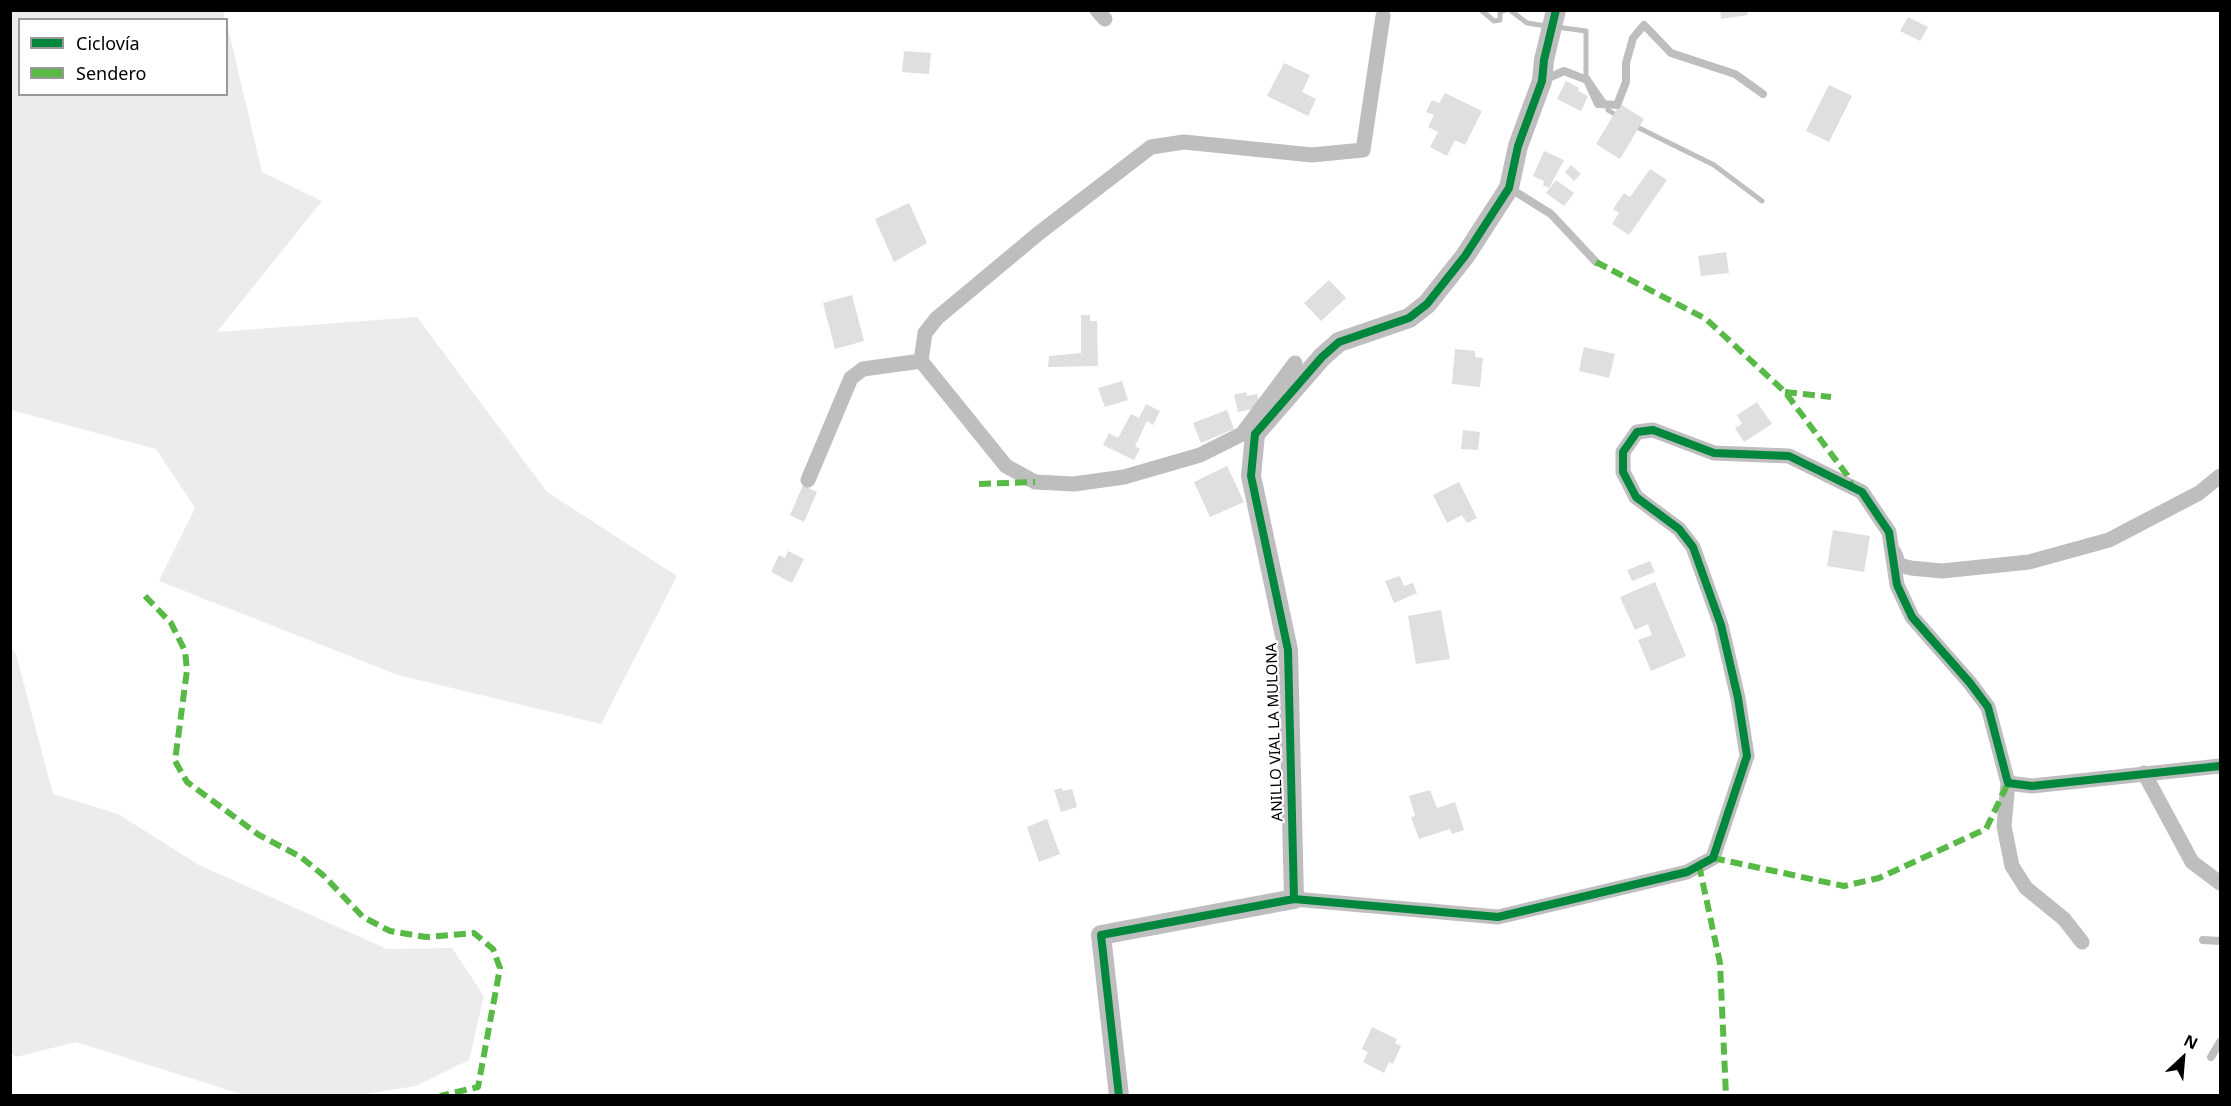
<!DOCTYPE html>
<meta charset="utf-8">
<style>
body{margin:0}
#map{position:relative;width:2231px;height:1106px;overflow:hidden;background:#fff;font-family:"Noto Sans",sans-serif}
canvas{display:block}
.frame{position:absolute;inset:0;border:12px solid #000;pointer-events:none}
.legend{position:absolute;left:18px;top:18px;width:210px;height:78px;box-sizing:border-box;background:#fff;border:2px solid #999;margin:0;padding:8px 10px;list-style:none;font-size:18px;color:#000}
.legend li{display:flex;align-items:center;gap:12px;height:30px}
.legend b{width:30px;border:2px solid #999}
.north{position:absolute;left:2153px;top:1028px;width:60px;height:60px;-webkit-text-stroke:4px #fff;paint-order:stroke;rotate:26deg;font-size:16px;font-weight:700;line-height:24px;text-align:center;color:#000}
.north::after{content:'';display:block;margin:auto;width:21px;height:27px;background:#000;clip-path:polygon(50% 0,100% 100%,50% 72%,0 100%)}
</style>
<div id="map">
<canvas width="2231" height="1106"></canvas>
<div class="frame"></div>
<ul class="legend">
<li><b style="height:8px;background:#00873e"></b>Ciclovía</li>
<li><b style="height:8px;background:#58b947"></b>Sendero</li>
</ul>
<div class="north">N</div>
</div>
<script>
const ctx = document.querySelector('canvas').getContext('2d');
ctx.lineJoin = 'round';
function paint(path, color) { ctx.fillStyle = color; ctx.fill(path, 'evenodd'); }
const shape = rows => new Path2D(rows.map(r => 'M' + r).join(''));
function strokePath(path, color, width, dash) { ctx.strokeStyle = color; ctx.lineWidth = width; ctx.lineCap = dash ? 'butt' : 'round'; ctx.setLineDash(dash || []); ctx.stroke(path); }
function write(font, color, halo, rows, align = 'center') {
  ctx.font = font + ' "Noto Sans",sans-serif'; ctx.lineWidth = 4.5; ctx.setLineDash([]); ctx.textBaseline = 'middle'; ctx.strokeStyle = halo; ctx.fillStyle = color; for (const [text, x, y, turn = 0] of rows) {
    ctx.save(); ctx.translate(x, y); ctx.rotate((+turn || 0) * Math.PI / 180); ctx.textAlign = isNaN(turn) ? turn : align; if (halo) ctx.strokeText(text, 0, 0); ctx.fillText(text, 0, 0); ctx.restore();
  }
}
paint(shape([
 [10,11,223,11,225,19,20,20,20,94,226,94,227,24,262,172,322,201,217,332,417,317,547,492,677,576,601,724,398,675,159,581,195,508,156,449,11,410],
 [11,648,16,654,53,794,118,814,199,865,387,949,452,948,484,996,469,1060,416,1086,352,1096,247,1096,76,1042,16,1057,11,1053]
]), '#ececec');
strokePath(shape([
 [1481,10,1494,21,1500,20,1500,12,1506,10],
 [1510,10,1527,23,1547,26],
 [1556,27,1586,31,1586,76,1604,102],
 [1608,110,1619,117],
 [1635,126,1714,165,1762,201]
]), '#bfbfbf', 5);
paint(shape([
 [1720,10,1747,10,1748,15,1721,19],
 [1908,17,1928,27,1920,41,1900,31],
 [904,51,931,53,929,74,902,72],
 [1284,63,1310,75,1302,92,1316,99,1308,116,1267,96],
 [1566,81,1579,88,1578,91,1588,96,1581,111,1557,99],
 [1829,85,1852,96,1829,142,1806,131],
 [1445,93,1482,111,1465,145,1455,140,1447,156,1430,147,1438,132,1428,127,1434,115,1426,112,1432,100,1439,103],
 [1620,104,1644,119,1620,159,1596,144],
 [1544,151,1564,160,1549,188,1543,185,1544,181,1533,176],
 [1571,165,1581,174,1574,181,1565,172],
 [1650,169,1667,180,1629,235,1612,224,1619,213,1613,209,1624,193,1630,197],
 [1556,180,1574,193,1564,206,1546,193],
 [909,203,927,243,894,262,875,219],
 [1726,252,1729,273,1701,276,1698,256],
 [1329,280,1346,298,1321,321,1304,303],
 [852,295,864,341,835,349,823,303],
 [1081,315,1090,315,1090,321,1097,321,1098,366,1048,367,1049,356,1081,353],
 [1584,347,1615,354,1609,378,1579,371],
 [1455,349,1475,351,1475,357,1483,358,1480,387,1452,384],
 [1122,381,1128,400,1105,407,1098,388],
 [1246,392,1247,396,1257,394,1261,407,1238,412,1234,395],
 [1757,402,1772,424,1744,442,1735,428,1742,424,1737,415],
 [1146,404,1160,411,1153,425,1147,421,1135,446,1140,449,1134,460,1103,445,1109,433,1118,438,1131,414,1139,418],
 [1227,410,1234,429,1201,443,1193,423],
 [1463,430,1480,432,1478,450,1461,449],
 [1227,466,1244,502,1210,517,1194,482],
 [1459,482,1477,518,1467,523,1462,515,1447,523,1433,495],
 [803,485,817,492,804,522,790,515],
 [1833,530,1870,536,1864,572,1827,566],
 [788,551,804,559,792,583,771,572,779,555,785,558],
 [1650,561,1655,572,1632,581,1627,570],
 [1400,576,1404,586,1413,583,1417,593,1394,603,1385,581],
 [1655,582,1686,656,1651,671,1638,640,1652,635,1648,624,1635,630,1620,597],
 [1441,610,1450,659,1416,664,1408,616],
 [1062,788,1063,791,1072,789,1077,807,1061,812,1054,790],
 [1430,790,1437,808,1455,802,1464,830,1452,834,1450,829,1419,839,1411,817,1415,816,1409,796],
 [1047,819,1060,854,1039,862,1027,827],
 [1372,1027,1397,1039,1395,1043,1401,1046,1393,1064,1389,1062,1384,1073,1363,1062,1368,1052,1362,1049]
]), '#dfdfdf');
strokePath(shape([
 [1544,80,1564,71,1587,80,1598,104,1617,105,1626,82,1626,63,1633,38,1644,25,1671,53,1735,74,1763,94],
 [1511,189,1551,214,1596,262],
 [2203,940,2220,941],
 [2211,1057,2220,1042]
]), '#bebebe', 8);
strokePath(shape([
 [1097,10,1105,19],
 [1242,434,1295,363],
 [1255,434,1242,434,1200,455,1124,477,1074,484,1035,482,1006,466,921,361,925,333,937,318,1039,233,1151,147,1184,142,1312,155,1363,150,1383,16],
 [808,480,851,378,863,369,921,361],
 [1894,552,1899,565,1911,568,1942,571,2029,562,2109,540,2199,493,2220,476],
 [2144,773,2192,862,2220,883],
 [2008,783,2004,826,2012,866,2026,888,2064,919,2082,942],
 [1294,899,1498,917,1687,872,1713,858,1747,756,1738,698,1721,625,1693,547,1679,529,1636,497,1623,472,1623,452,1637,432,1653,430,1714,453,1789,456,1862,492,1889,532,1897,585,1912,617,1970,683,1988,707,2008,783,2032,786,2220,766]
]), '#bebebe', 15);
strokePath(shape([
 [1119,1096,1101,935,1294,899,1288,650,1251,476,1255,434,1322,357,1339,342,1409,318,1427,304,1465,256,1509,188,1518,146,1542,81,1544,60,1556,10]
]), '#bebebe', 20);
strokePath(shape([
 [1596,262,1706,319,1785,392,1847,475,1852,486],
 [1785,392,1831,397],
 [979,484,1035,482],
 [145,596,171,623,185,651,187,670,175,761,187,782,259,835,301,857,324,876,363,917,390,931,426,937,474,933,493,949,500,968,478,1087,440,1096],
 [1713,858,1844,886,1879,878,1986,829,2008,783],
 [1699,865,1720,963,1726,1096]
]), '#58b947', 6, [12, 6]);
strokePath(shape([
 [1294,899,1498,917,1687,872,1713,858,1747,756,1738,698,1721,625,1693,547,1679,529,1636,497,1623,472,1623,452,1637,432,1653,430,1714,453,1789,456,1862,492,1889,532,1897,585,1912,617,1970,683,1988,707,2008,783,2032,786,2220,766],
 [1119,1096,1101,935,1294,899,1288,650,1251,476,1255,434,1322,357,1339,342,1409,318,1427,304,1465,256,1509,188,1518,146,1542,81,1544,60,1556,10]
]), '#00873e', 8);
write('15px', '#000', '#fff', [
 ["ANILLO VIAL LA MULONA",1275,732,-92]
]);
</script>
